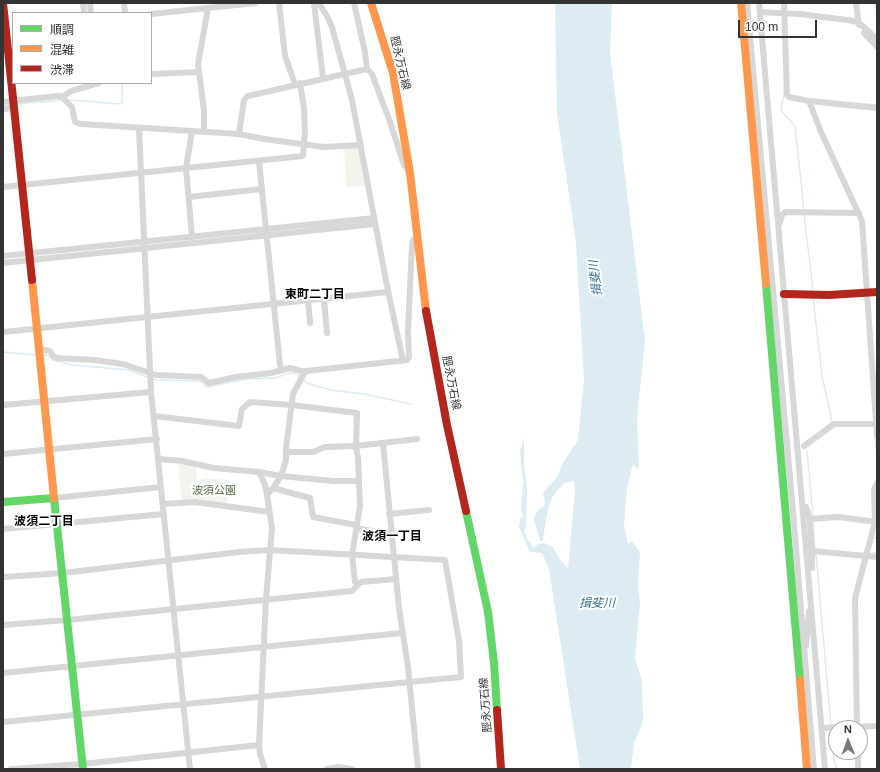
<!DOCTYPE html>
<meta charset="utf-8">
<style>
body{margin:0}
#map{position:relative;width:880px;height:772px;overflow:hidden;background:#fff;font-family:Helvetica,"Noto Sans JP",sans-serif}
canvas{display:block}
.frame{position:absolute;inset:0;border:4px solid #333;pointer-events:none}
.legend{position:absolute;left:12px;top:12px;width:140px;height:72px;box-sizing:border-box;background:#fff;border:1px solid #adadad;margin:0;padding:5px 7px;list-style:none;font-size:12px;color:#333}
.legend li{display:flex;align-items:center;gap:8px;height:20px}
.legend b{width:20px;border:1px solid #adadad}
.north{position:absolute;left:828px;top:720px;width:40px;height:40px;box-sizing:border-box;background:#fff;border:1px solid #adadad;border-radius:50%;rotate:359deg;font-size:11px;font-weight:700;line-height:16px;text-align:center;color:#333}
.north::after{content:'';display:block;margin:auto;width:14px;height:18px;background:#7a7a7a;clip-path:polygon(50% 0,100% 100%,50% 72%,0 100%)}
.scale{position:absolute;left:738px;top:20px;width:79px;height:18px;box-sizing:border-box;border:2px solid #333;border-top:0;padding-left:5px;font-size:12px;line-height:14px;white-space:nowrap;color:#333;-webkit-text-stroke:3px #fff;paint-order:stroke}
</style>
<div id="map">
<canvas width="880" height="772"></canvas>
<div class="frame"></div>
<ul class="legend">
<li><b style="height:5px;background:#63d668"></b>順調</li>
<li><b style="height:5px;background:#ff974d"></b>混雑</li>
<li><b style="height:5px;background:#b3261e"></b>渋滞</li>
</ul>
<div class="north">N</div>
<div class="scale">100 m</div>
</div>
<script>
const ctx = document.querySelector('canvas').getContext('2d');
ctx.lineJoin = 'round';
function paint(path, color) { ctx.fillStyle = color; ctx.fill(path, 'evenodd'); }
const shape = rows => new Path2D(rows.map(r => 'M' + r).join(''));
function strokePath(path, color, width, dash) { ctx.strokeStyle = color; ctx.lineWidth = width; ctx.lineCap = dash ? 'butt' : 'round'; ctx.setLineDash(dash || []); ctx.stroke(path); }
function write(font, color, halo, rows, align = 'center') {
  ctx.font = font + ' Helvetica,"Noto Sans JP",sans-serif'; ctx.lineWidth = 4; ctx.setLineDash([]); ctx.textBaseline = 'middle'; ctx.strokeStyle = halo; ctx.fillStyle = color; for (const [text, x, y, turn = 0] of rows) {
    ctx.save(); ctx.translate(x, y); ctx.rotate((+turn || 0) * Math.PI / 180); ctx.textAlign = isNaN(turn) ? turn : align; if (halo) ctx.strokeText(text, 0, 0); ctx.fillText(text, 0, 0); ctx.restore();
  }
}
paint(shape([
 [360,147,366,186,346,187,344,148],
 [178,462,196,465,197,487,201,487,202,478,229,480,227,505,182,501]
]), '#f1f5ed');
paint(shape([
 [555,3,612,3,610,52,645,341,637,418,639,470,633,464,627,488,624,526,628,544,632,541,640,553,638,585,640,603,635,658,642,681,643,722,634,743,631,769,580,769,549,569,542,553,530,552,519,527,520,519,523,517,521,509,523,484,520,451,524,438,524,465,527,488,526,526,524,531,527,538,533,548,538,544,544,543,553,547,559,558,568,568,575,489,574,481,564,483,553,496,548,508,543,539,541,542,534,521,534,518,538,510,544,506,545,503,543,493,557,477,563,463,578,440,584,380,576,243,557,113]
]), '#ddebf3');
strokePath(shape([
 [87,3,88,13],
 [874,3,877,13],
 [114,13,119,13],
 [784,87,784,96,781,107,782,112,795,126,804,211],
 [812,99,877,105],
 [69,100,120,104,122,103,122,83],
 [17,104,63,100],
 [3,106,11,105],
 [804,214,813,290],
 [813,296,822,376,831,416,831,425],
 [3,352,37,355],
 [43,355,47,355,53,360,73,365,129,370,147,377],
 [153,379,157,380,200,381,207,387,247,379,275,378,289,373,296,373,300,377],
 [303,379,307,383,330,390,364,394,411,404],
 [875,437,877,461],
 [807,451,813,516],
 [813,524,815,550],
 [873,538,877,538],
 [870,553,877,553],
 [816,554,831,726],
 [831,729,834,760,837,769]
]), '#ddebf3', 1.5);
strokePath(shape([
 [83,3,84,13],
 [90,3,91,13],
 [124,3,125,13],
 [279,3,285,56,295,84],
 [314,3,323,78],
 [319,3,328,18,332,27,352,100,387,286,403,361],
 [354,3,365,52,367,69,372,74,390,122,403,162,408,171],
 [747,3,792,499,814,769],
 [759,3,825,769],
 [784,3,787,95,789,97,809,101,877,108],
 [856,3,859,25],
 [760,12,800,14,847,20,858,22,877,39],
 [151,14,255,3],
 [864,33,877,47],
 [199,72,198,64,208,8],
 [151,74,199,72,204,110,204,132],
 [62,97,71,91,99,83],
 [809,101,821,132,862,221,877,436],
 [3,102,57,96,62,97,72,107,75,122,81,124,239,134,244,100,248,96,367,69],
 [3,109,14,108],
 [139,128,151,392,190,769],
 [239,134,264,139,324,147,361,145],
 [259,161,280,365,282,370],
 [3,187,303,156,305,132,304,108,300,83],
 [189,197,262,189],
 [780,223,782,215,785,212,859,213],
 [192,237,186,168,192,131],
 [3,256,374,218],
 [3,263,375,224],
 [324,299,327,333],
 [308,300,310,323],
 [3,332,388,292],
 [39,349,50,351,53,356,57,358,95,360,123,364,156,375,201,377,209,383,236,377,271,373,290,368,295,369,301,371,306,371],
 [3,405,151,392],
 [154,416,239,426,242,409,250,402,292,405,357,413,356,446,358,458,360,506,352,555,355,582,358,585],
 [383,443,399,608,408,667,418,769],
 [804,446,834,424,877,424],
 [286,452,313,452,325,447,356,446,417,439],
 [3,454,157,439],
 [159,459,182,461,214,468,259,472,281,476,333,481,359,481],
 [259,472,265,485,267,495],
 [273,488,310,498,313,517,356,525],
 [54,498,161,487],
 [163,504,195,502,269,512],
 [806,507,810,519,838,517,877,522],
 [389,514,429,510],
 [810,519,812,551,812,568],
 [356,528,392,535],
 [3,529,164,514],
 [812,551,877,557],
 [3,577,63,573,239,552,270,550,445,560,459,641,461,677,3,722],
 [3,625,67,620,352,591,361,582,396,579],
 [806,646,809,611],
 [3,673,402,633],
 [822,728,877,726],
 [857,728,855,598,875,522,874,490,877,483],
 [858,752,858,769],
 [11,769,82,764,259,745],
 [265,769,260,754,259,745,266,599,272,528,267,495,273,488,281,476,286,460,286,448,293,394,303,375,306,371,407,360,409,357,408,331,412,245,413,240,418,239],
 [327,769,338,767,352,769]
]), '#d7d7d7', 6);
strokePath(shape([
 [766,284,800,680],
 [3,502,54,498,83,769],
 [466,511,488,612,494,663,497,710]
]), '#63d668', 8);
strokePath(shape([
 [371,3,393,73,410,173,426,311],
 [741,3,766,284],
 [32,280,54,498],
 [800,680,807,769]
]), '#ff974d', 8);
strokePath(shape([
 [3,3,32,280],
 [784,294,829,295,877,292],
 [426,311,447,425,466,511],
 [497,710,501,769]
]), '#b3261e', 8);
write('11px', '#333', '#fff', [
 ["脛永万石線",400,63,77],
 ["脛永万石線",451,383,79],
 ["脛永万石線",486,705,-94]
]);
write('11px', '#56703f', '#fff', [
 ["波須公園",214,491]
]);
write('italic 12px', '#3f7597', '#fff', [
 ["揖斐川",596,278,-97],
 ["揖斐川",597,604]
]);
write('bold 12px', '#000', '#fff', [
 ["東町二丁目",315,295],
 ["波須二丁目",44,522],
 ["波須一丁目",392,537]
]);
</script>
